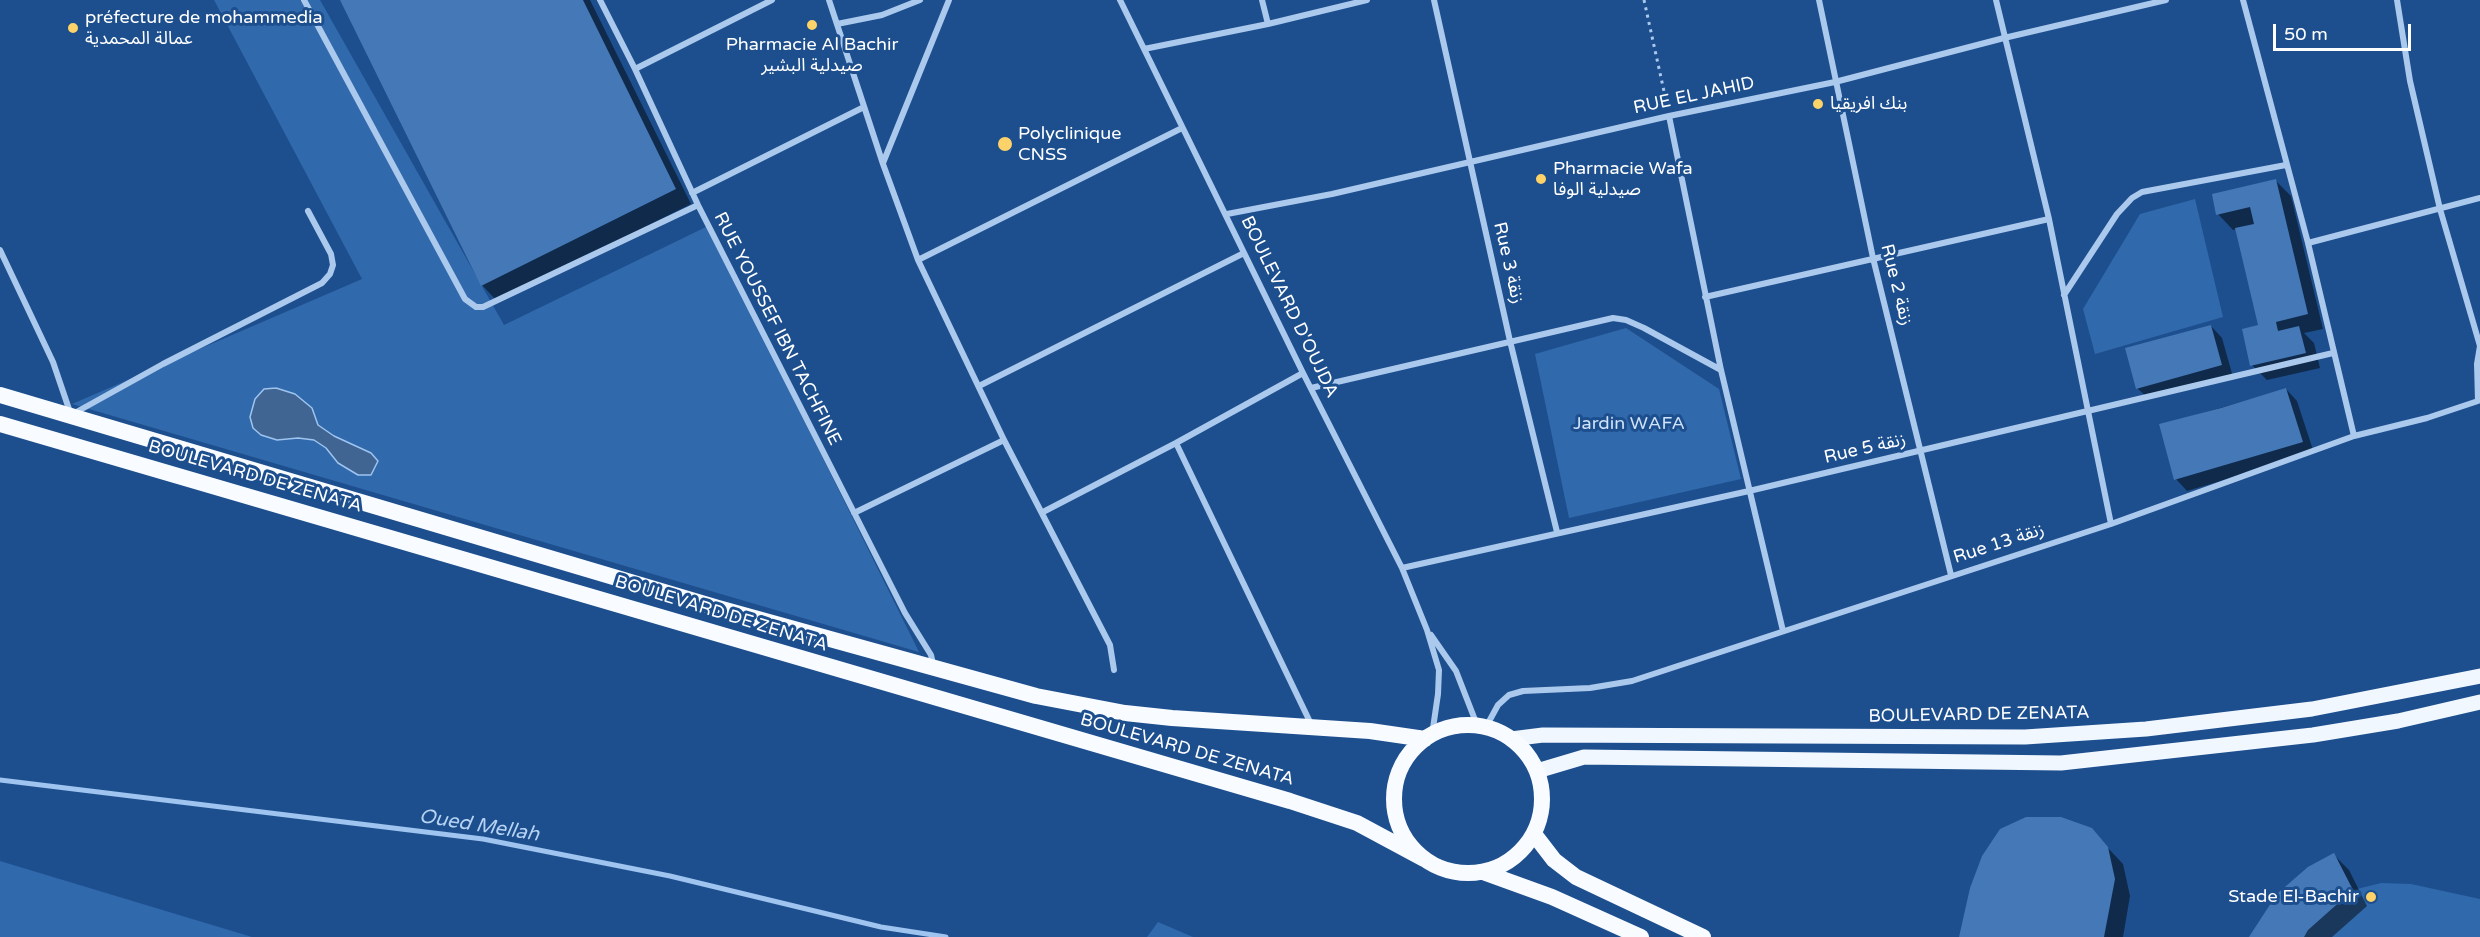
<!DOCTYPE html>
<meta charset="utf-8">
<style>
body{margin:0}
#map{position:relative;width:2480px;height:937px;overflow:hidden;background:#1d4f8e;font-family:"Varela Round",sans-serif}
canvas{display:block}
.scale{position:absolute;left:2273px;top:24px;width:138px;height:27px;box-sizing:border-box;border:3px solid #fff;border-top:0;padding-left:8px;font-size:18px;line-height:21px;white-space:nowrap;color:#fff;-webkit-text-stroke:4px #1d4f8e;paint-order:stroke}
</style>
<div id="map">
<canvas width="2480" height="937"></canvas>
<div class="scale">50 m</div>
</div>
<script>
const ctx = document.querySelector('canvas').getContext('2d');
ctx.lineJoin = 'round';
function paint(path, color) { ctx.fillStyle = color; ctx.fill(path, 'evenodd'); }
const shape = rows => new Path2D(rows.map(r => 'M' + r).join(''));
function strokePath(path, color, width, dash) { ctx.strokeStyle = color; ctx.lineWidth = width; ctx.lineCap = dash ? 'butt' : 'round'; ctx.setLineDash(dash || []); ctx.stroke(path); }
function write(font, color, halo, rows, align = 'center') {
  ctx.font = font + ' "Varela Round","Noto Sans Arabic",sans-serif'; ctx.lineWidth = 6; ctx.setLineDash([]); ctx.textBaseline = 'middle'; ctx.strokeStyle = halo; ctx.fillStyle = color; for (const [text, x, y, turn = 0] of rows) {
    ctx.save(); ctx.translate(x, y); ctx.rotate((+turn || 0) * Math.PI / 180); ctx.textAlign = isNaN(turn) ? turn : align; if (halo) ctx.strokeText(text, 0, 0); ctx.fillText(text, 0, 0); ctx.restore();
  }
}
paint(shape([
 [214,0,320,0,504,325,708,226,919,652,72,404,362,279],
 [2195,199,2223,317,2095,354,2083,309,2140,214],
 [1626,328,1719,389,1741,479,1569,518,1535,354],
 [2334,853,2353,890,2381,883,2411,884,2480,899,2480,937,2249,937,2277,894,2308,867],
 [0,861,252,937,0,937],
 [1158,922,1193,937,1147,937]
]), '#3069ac');
const water = shape([
 [276,388,295,394,312,408,318,425,334,436,371,453,378,461,371,475,358,475,338,463,326,448,314,440,298,438,277,440,261,435,253,428,250,417,255,399,264,389,276,388]
]);
paint(water, '#416593');
strokePath(water, '#9ec4ef', 1.5);
paint(shape([
 [341,0,590,0,691,204,497,301,482,285],
 [2276,181,2291,196,2323,329,2304,333,2314,343,2320,368,2267,380,2252,365,2260,326,2237,229,2233,230,2218,214],
 [2211,326,2222,338,2233,377,2149,399,2137,388],
 [2286,389,2297,401,2314,453,2187,491,2176,479,2161,425],
 [2091,830,2123,864,2130,896,2123,937,1961,937],
 [2334,855,2349,870,2367,906,2332,937,2250,937,2278,895]
]), '#0007');
strokePath(shape([
 [0,780,483,839,670,876,881,927,946,937]
]), '#9ec4ef', 5);
paint(shape([
 [340,0,583,0,676,189,481,286],
 [2276,179,2308,314,2276,322,2278,331,2299,326,2306,353,2250,366,2242,329,2258,325,2235,228,2254,224,2250,207,2216,215,2212,194],
 [2211,325,2222,365,2136,389,2125,348],
 [2286,388,2303,442,2174,480,2159,424,2221,408],
 [2026,817,2061,817,2092,828,2108,847,2115,879,2104,937,1959,937,1970,888,1982,856,2000,829],
 [2334,853,2353,890,2308,930,2304,937,2249,937,2277,894,2308,867]
]), '#4578b6');
strokePath(shape([
 [1644,0,1667,105]
]), '#abc9ed', 3, [3, 4.5]);
strokePath(shape([
 [304,0,465,299,476,307,483,307,698,205],
 [600,0,635,69,698,205,905,613,931,655,933,664],
 [829,0,883,164,918,260,1004,440,1110,645,1114,670],
 [1120,0,1303,373,1402,568,1427,630,1439,670,1438,694,1432,735],
 [1262,0,1268,24],
 [1434,0,1510,341,1557,532],
 [1819,0,1873,258,1951,575],
 [1996,0,2049,219,2111,524],
 [2243,0,2308,243,2354,436],
 [837,24,882,15,920,0],
 [1144,49,1268,24,1367,0],
 [635,69,772,0],
 [1669,116,1721,370,1783,631],
 [883,163,949,0],
 [692,193,864,107],
 [1227,214,1332,194,1669,116,1835,82,2004,38,2166,0],
 [2308,243,2480,198],
 [0,250,53,362,71,415,163,364,322,283,330,274,333,265,331,254,308,211],
 [918,260,1182,128],
 [2064,295,2117,214,2132,198,2142,192,2286,165],
 [1705,297,2049,219],
 [979,386,1244,253],
 [1311,388,1613,318,1626,320,1644,328,1721,370],
 [1176,443,1311,724],
 [1043,512,1176,443,1303,373],
 [854,513,1004,440],
 [1402,568,1749,491,2333,353],
 [1431,635,1456,671,1477,725],
 [1486,727,1498,705,1509,695,1523,691,1590,688,1632,681,2111,524,2354,436,2427,418,2478,401,2477,364,2480,346,2440,209,2410,81,2397,0]
]), '#abc9ed', 6);
strokePath(shape([
 [1511,739,1543,735,2025,737,2146,729,2312,709,2480,676],
 [1537,771,1584,757,2061,763,2313,735,2398,721,2480,702]
]), '#f1f7ff', 15);
strokePath(shape([
 [0,395,718,608,1036,696,1125,713,1172,718,1370,731,1425,739],
 [0,424,1290,801,1357,823,1424,859],
 '1394 799a74 74 0 1 1 148 0a74 74 0 1 1-148 0Z',
 [1534,834,1554,860,1576,877,1703,937],
 [1483,872,1552,897,1641,937]
]), '#f8fbff', 16);
for (const [x, y, r, color] of [
 [812,25,6,"#fdd269"],
 [73,28,6,"#fdd269"],
 [1818,104,6,"#fdd269"],
 [1005,144,8,"#fdd269"],
 [1541,179,6,"#fdd269"],
 [2371,897,6,"#fdd269"]
]) { const dot = new Path2D(); dot.arc(x, y, r, 0, 2 * Math.PI); ctx.fillStyle = color; ctx.fill(dot); strokePath(dot, '#1d4f8e', 2); }
write('18px', '#fff', '#1d4f8e', [
 ["préfecture de mohammedia",85,18],
 ["عمالة المحمدية",85,39],
 ["Pharmacie Al Bachir",812,45,"center"],
 ["صيدلية البشير",812,66,"center"],
 ["بنك افريقيا",1830,104],
 ["Polyclinique",1018,134],
 ["CNSS",1018,155],
 ["Pharmacie Wafa",1553,169],
 ["صيدلية الوفا",1553,190],
 ["Stade El-Bachir",2359,897,"right"]
], 'left');
write('18px', '#fff', '#1d4f8e', [
 ["RUE EL JAHID",1694,96,-12],
 ["Rue 3 زنقة",1508,263,77],
 ["Rue 2 زنقة",1896,285,76],
 ["BOULEVARD D'OUJDA",1289,307,64],
 ["RUE YOUSSEF IBN TACHFINE",777,329,63],
 ["Rue 5 زنقة",1865,449,-13],
 ["BOULEVARD DE ZENATA",255,477,16],
 ["Rue 13 زنقة",1999,544,-18],
 ["BOULEVARD DE ZENATA",721,614,17],
 ["BOULEVARD DE ZENATA",1979,715,-1],
 ["BOULEVARD DE ZENATA",1187,750,16]
]);
write('18px', '#d0e3fa', '#1d4f8e', [
 ["Jardin WAFA",1629,424]
]);
write('italic 20px', '#b7d3f4', '#1d4f8e', [
 ["Oued Mellah",479,826,9]
]);
</script>
